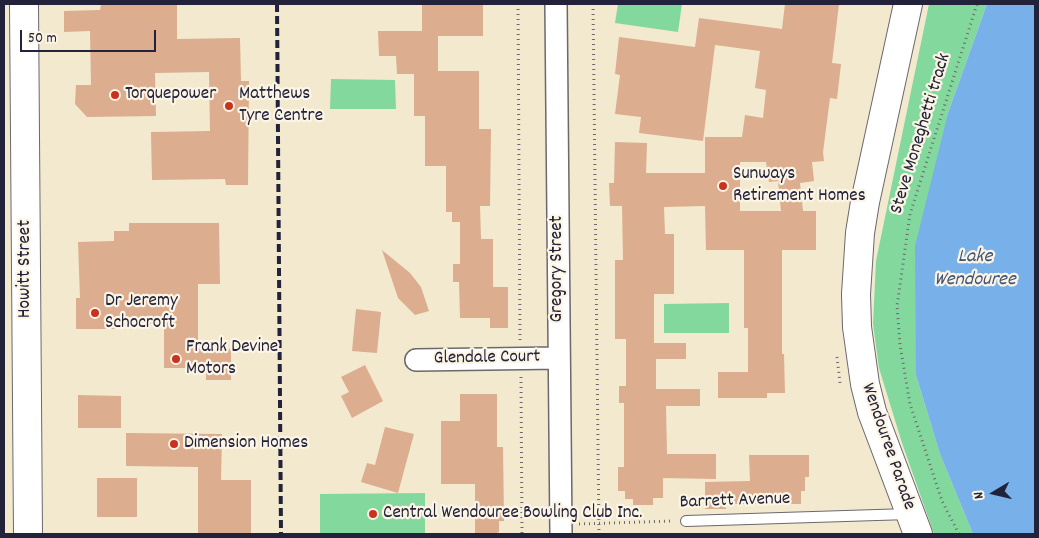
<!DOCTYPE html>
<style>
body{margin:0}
#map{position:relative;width:1039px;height:538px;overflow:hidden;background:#f2e9ce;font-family:Dekko,sans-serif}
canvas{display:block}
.frame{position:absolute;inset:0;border:5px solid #22223b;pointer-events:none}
.north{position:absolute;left:969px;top:468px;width:50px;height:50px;-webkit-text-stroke:4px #fcf5e5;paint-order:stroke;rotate:261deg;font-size:14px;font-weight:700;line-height:20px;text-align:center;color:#22223b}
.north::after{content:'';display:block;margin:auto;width:18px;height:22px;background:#22223b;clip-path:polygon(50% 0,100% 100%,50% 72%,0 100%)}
.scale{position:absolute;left:20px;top:30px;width:136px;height:22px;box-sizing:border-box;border:2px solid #22223b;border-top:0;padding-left:6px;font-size:15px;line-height:18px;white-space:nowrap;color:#22223b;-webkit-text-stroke:4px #fcf5e5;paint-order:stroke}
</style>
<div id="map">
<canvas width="1039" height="538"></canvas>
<div class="frame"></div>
<div class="north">N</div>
<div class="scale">50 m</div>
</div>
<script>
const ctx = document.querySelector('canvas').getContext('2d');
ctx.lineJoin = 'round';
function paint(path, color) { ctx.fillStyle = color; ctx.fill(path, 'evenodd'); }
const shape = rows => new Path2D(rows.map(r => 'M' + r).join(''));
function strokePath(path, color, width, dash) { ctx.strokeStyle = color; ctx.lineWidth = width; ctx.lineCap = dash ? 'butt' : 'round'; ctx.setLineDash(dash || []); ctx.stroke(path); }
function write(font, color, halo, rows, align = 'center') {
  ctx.font = font + ' Dekko,sans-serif'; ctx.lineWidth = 4.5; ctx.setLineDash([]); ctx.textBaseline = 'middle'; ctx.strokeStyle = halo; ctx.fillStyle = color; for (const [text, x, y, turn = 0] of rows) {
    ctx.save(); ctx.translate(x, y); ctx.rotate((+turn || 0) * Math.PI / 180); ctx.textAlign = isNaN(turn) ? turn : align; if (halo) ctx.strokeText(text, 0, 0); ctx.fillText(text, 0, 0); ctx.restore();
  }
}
paint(shape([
 [618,4,682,4,678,32,615,23],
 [929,4,987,4,948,113,916,375,940,454,973,534,934,534,902,443,879,368,873,324,876,261],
 [331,79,395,80,396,109,330,109],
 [729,303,729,333,664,333,664,304],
 [425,493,425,534,320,534,320,494]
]), '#83d99d');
paint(shape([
 [987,4,1035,4,1035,534,973,534,940,454,916,375,915,246,948,113]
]), '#78b1e9');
paint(shape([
 [101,4,177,4,177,39,240,38,241,81,249,81,248,185,226,185,225,179,152,180,151,132,210,131,209,72,155,73,156,116,87,117,75,104,76,85,91,85,90,31,64,32,64,11,100,10],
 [422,4,483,4,483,36,438,36,438,71,479,71,479,129,491,129,490,206,480,206,481,239,493,239,493,287,508,287,508,328,490,328,490,318,460,318,459,282,453,282,453,264,460,264,460,222,452,222,452,212,446,212,446,166,425,166,425,116,414,116,414,74,397,74,396,56,379,56,378,31,422,31],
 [785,4,839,4,832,63,841,64,837,99,830,98,823,152,824,161,812,162,814,181,800,183,803,211,816,211,816,250,782,250,782,354,784,354,785,393,767,393,767,398,718,398,718,372,748,372,748,328,744,328,744,250,706,250,705,206,664,207,665,234,674,234,674,294,654,294,654,343,686,343,686,359,656,359,656,389,700,389,700,406,666,406,667,454,716,454,716,479,663,478,663,498,653,498,653,505,633,505,633,499,625,499,625,491,618,491,618,467,624,467,624,403,619,403,619,386,626,386,626,339,615,339,615,260,623,260,622,206,610,206,609,183,614,183,615,142,647,143,646,173,705,173,705,137,742,137,745,115,763,118,766,90,755,88,760,51,715,45,703,141,639,133,641,117,615,114,620,75,615,74,619,37,695,47,699,18,782,29],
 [740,162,766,162,769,182,778,181,781,211,740,211],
 [129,223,219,223,220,284,198,284,198,348,231,349,231,380,206,380,206,368,164,368,164,324,115,324,115,329,76,329,76,298,80,298,78,242,114,241,114,231,129,231],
 [382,250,410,273,421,287,429,311,415,315,398,298],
 [356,309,381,312,377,353,352,351],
 [365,365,383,401,352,418,341,396,349,392,341,377],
 [460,394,497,394,497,447,503,447,504,521,499,521,499,532,495,534,475,534,475,484,441,484,441,421,460,421],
 [78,395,121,396,121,428,78,428],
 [385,427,414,434,398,493,361,482,367,463,375,465],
 [126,433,222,434,221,480,251,480,251,534,198,534,198,467,126,466],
 [749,455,809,455,809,477,805,477,805,491,801,491,801,504,726,504,726,509,705,509,705,482,750,481],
 [97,478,137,478,137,517,97,517]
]), '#dcad8f');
const lane = shape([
 [686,521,909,514]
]);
const street = shape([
 [556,4,561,534],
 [416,360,559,358]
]);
const secondary = shape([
 [24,4,28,534],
 [908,4,865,202,860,233,856,294,857,327,865,384,872,412,918,534]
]);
strokePath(lane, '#6b686e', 12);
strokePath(street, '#6b686e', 24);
strokePath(secondary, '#6b686e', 30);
strokePath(shape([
 [518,4,520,341],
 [593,4,599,534],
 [837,357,840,383],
 [521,377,522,534],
 [579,524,673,521],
 [959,534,942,501,910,404,900,345,897,306,910,214,977,4]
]), '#6b686e', 3, [1, 4]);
strokePath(lane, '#fff', 10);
strokePath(street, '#fff', 21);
strokePath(secondary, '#fff', 28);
strokePath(shape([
 [277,4,281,534]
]), '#22223b', 4, [8, 4]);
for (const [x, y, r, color] of [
 [115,95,5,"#c8321e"],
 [229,106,5,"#c8321e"],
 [723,186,5,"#c8321e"],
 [95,313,5,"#c8321e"],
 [176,359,5,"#c8321e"],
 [174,444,5,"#c8321e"],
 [373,514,5,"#c8321e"]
]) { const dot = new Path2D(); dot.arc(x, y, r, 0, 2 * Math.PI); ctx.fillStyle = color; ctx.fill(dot); strokePath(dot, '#fcf5e5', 2); }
write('19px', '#22223b', '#fcf5e5', [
 ["Torquepower",125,95],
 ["Matthews",239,95],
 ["Tyre Centre",239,117],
 ["Sunways",733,175],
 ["Retirement Homes",733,197],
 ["Dr Jeremy",105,302],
 ["Schocroft",105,324],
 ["Frank Devine",186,348],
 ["Motors",186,370],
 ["Dimension Homes",184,444],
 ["Central Wendouree Bowling Club Inc.",383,514]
], 'left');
write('19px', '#22223b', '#fcf5e5', [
 ["Steve Moneghetti track",922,134,-73],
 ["Howitt Street",26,269,-90],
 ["Gregory Street",558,269,-90],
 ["Glendale Court",487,359,-1],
 ["Wendouree Parade",887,447,71],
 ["Barrett Avenue",735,502,-2]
]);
write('italic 20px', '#405478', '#fcf5e5', [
 ["Lake",975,258],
 ["Wendouree",975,281]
]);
</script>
